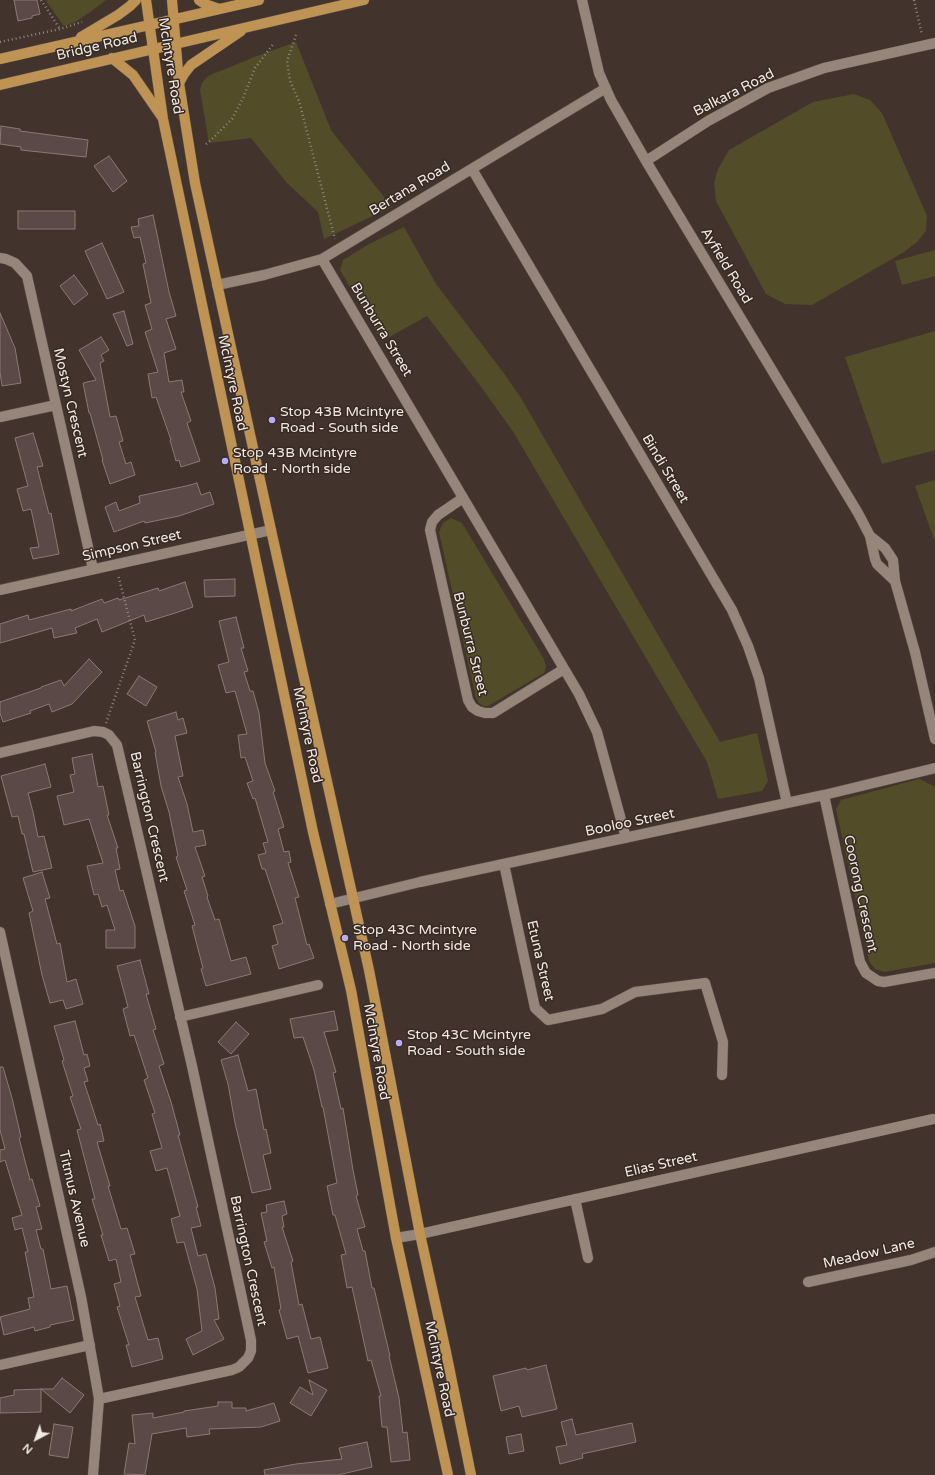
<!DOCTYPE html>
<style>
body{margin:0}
#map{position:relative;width:935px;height:1475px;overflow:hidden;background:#42342c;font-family:"Varela Round",sans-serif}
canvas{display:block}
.north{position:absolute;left:16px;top:1419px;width:40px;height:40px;-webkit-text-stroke:3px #372a22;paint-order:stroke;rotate:221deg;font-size:11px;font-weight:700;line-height:16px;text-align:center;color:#f2e9e4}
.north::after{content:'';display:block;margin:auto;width:14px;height:18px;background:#f2e9e4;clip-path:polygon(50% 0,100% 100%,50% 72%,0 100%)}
</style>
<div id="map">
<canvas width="935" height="1475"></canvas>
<div class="north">N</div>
</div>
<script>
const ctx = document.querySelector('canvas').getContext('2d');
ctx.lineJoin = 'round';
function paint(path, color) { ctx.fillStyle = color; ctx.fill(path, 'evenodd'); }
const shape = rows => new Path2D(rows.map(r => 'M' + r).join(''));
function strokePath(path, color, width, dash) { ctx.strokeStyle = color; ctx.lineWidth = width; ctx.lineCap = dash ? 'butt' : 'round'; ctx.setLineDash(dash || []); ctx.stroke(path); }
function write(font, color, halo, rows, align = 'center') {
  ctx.font = font + ' "Varela Round",sans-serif'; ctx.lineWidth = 3; ctx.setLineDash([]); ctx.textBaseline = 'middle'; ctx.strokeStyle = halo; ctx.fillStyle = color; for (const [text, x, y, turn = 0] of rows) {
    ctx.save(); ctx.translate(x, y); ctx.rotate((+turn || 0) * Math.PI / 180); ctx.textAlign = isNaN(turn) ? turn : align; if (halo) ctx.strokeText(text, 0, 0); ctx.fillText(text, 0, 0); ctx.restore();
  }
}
paint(shape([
 [47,0,106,0,89,13,75,22,64,26,46,1],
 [296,42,331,130,392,207,324,239,318,212,287,183,251,138,209,143,200,90,202,83,208,76,257,56],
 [854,94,870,100,882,113,927,216,926,231,917,242,904,252,812,305,785,304,766,294,716,201,714,183,718,169,729,150,813,102],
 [404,227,436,284,503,372,521,398,720,742,757,733,768,781,762,791,718,799,707,762,514,433,482,388,427,316,382,341,340,270,343,260,369,244],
 [935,250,935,276,902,285,895,261],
 [935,331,935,450,882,464,845,357],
 [935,480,935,542,915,486],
 [451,518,462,523,544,659,546,667,544,673,488,706,483,706,479,703,476,698,439,532,443,523],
 [919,779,934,786,935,789,935,963,884,972,875,969,869,961,836,809,841,800]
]), '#534c28');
const building = shape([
 [14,0,37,0,40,14,32,16,32,18,18,21,14,0],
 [1,126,20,129,20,131,88,140,86,157,21,150,21,147,0,144,1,126],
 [109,156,127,181,113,192,94,166,109,156],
 [18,211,75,211,75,229,18,229,18,211],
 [153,215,169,292,176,316,166,319,176,349,164,353,169,382,182,380,184,392,181,392,191,421,187,423,200,461,181,467,179,460,176,461,170,440,171,440,156,397,152,398,148,374,158,372,145,332,152,329,145,305,151,303,143,264,146,263,140,237,134,238,131,227,139,226,138,219,153,215],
 [102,243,124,292,107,299,85,251,102,243],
 [74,275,88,294,74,305,60,286,74,275],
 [124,311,133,344,127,346,113,314,124,311],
 [0,313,15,348,21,383,2,386,0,372,0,313],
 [101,337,109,350,101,355,104,361,100,363,110,417,116,416,123,441,119,442,126,464,131,462,135,475,110,484,102,460,103,460,90,413,89,413,83,383,96,380,79,350,101,337],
 [33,433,43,466,37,467,49,514,51,513,59,554,33,559,30,548,39,547,31,509,23,511,17,489,28,486,15,438,33,433],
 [197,483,201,495,210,492,214,504,179,516,145,523,144,521,114,532,105,507,116,502,119,511,140,503,139,496,186,486,197,483],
 [235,579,235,596,205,597,204,580,235,579],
 [185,582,193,607,172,614,146,622,144,615,102,632,97,619,75,628,77,633,54,638,52,628,0,643,0,624,28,615,29,620,71,609,71,611,102,599,104,603,118,598,119,600,158,588,159,591,185,582],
 [236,617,244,648,241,648,248,671,244,672,250,691,253,691,259,713,265,763,275,791,273,792,284,827,278,829,284,852,289,851,291,862,288,863,299,897,295,898,307,945,309,944,314,958,279,969,272,946,278,944,273,926,283,923,265,869,262,869,258,855,266,853,263,843,268,842,255,798,253,799,247,783,253,781,245,757,241,758,238,735,247,734,235,691,226,693,218,665,229,662,219,621,236,617],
 [89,659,102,672,72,704,52,712,49,704,30,711,31,713,3,722,0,713,0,702,41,688,41,687,61,680,64,686,89,659],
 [139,676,157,687,146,706,127,694,139,676],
 [176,712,178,720,183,718,187,733,175,736,183,776,178,777,187,804,193,832,203,830,206,845,195,847,205,876,202,877,208,896,207,897,215,920,219,919,231,961,246,957,251,974,206,986,201,969,203,968,192,926,195,925,184,891,187,890,176,857,178,856,169,812,161,786,155,752,156,752,147,721,176,712],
 [92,754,98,787,103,786,109,815,107,815,118,848,116,848,120,869,115,870,120,891,123,890,135,926,135,948,106,948,106,930,115,930,107,905,102,907,98,894,94,895,87,866,103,863,89,819,64,825,57,796,74,792,70,775,75,774,72,758,92,754],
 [45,764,51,787,28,793,33,812,38,837,44,836,52,868,33,872,24,834,22,834,18,816,12,817,1,776,45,764],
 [42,872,50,898,45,899,57,944,60,943,67,982,76,979,83,1004,66,1009,63,1000,50,1003,42,975,29,913,33,911,23,878,42,872],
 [140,960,149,994,146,994,156,1029,153,1030,164,1064,159,1066,171,1102,180,1135,178,1135,198,1207,196,1207,201,1226,191,1228,198,1256,206,1254,215,1288,219,1319,214,1320,224,1339,193,1355,186,1339,202,1331,197,1289,184,1242,177,1243,171,1219,180,1216,167,1168,156,1171,150,1151,162,1148,152,1114,155,1113,144,1080,148,1078,134,1035,130,1036,123,1009,128,1007,117,966,140,960],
 [334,1011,338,1030,324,1032,336,1072,333,1073,341,1109,343,1108,353,1170,358,1195,356,1196,365,1227,357,1229,363,1251,365,1251,372,1288,374,1288,390,1356,389,1356,399,1398,403,1433,407,1432,410,1460,391,1462,387,1427,382,1427,379,1396,381,1396,371,1360,368,1361,352,1287,347,1288,341,1255,346,1254,335,1215,333,1215,327,1186,337,1183,323,1107,322,1107,314,1070,303,1037,294,1038,290,1019,334,1011],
 [75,1021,84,1055,87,1054,90,1066,84,1068,88,1081,84,1082,98,1125,100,1124,104,1141,97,1142,110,1186,108,1186,121,1229,127,1228,135,1254,130,1255,141,1296,135,1297,148,1340,158,1338,163,1359,132,1367,126,1345,129,1345,117,1307,120,1306,114,1284,121,1282,116,1259,109,1261,101,1235,103,1235,92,1199,95,1199,77,1130,81,1129,70,1097,73,1096,62,1061,64,1060,54,1026,75,1021],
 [236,1022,249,1034,231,1054,218,1042,236,1022],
 [238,1055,248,1091,256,1089,264,1130,266,1129,271,1153,263,1155,271,1189,252,1193,235,1123,228,1084,221,1060,238,1055],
 [0,1067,3,1067,12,1098,21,1137,19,1138,30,1180,32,1179,40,1206,36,1207,42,1229,36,1230,41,1249,43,1249,51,1289,67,1286,74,1320,50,1325,50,1327,35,1331,34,1327,4,1335,0,1317,30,1309,28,1298,34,1297,25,1252,28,1252,22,1228,15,1230,12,1218,22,1215,5,1160,0,1162,0,1150,5,1149,0,1130,0,1067],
 [284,1201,287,1214,282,1216,284,1227,282,1227,293,1261,291,1262,299,1305,302,1304,311,1339,320,1337,328,1368,308,1373,298,1336,287,1339,279,1310,281,1309,274,1267,272,1268,264,1242,267,1241,261,1213,267,1212,266,1205,284,1201],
 [546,1365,557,1409,522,1417,519,1406,501,1411,493,1376,526,1368,527,1370,546,1365],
 [62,1378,84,1395,70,1413,41,1389,53,1389,62,1378],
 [309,1380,327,1390,311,1416,290,1403,300,1387,313,1395,309,1380],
 [41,1389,41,1412,0,1413,0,1398,14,1395,14,1390,41,1389],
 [218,1402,232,1402,232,1408,246,1408,246,1411,274,1403,280,1421,261,1427,209,1429,210,1434,187,1437,186,1428,152,1434,145,1475,124,1474,129,1443,135,1444,132,1415,153,1413,153,1418,184,1412,184,1411,218,1406,218,1402],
 [572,1419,576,1435,632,1423,636,1442,582,1454,583,1458,560,1464,556,1447,567,1445,561,1422,572,1419],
 [54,1424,73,1427,68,1458,49,1455,54,1424],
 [521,1434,524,1451,509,1454,506,1437,521,1434],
 [367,1442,372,1467,338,1475,265,1475,264,1470,296,1464,342,1459,339,1448,367,1442]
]);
paint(building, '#5a4946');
strokePath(building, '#8b7875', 1);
const minor = shape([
 [582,0,599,73,611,100,646,161,858,513,870,536,875,559,877,564,895,581],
 [646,161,708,121,768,88,824,68,935,43],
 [472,169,732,610,748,646,759,678,787,803],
 [0,258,6,259,15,263,27,276,93,569],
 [322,259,579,694,597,732,626,838],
 [217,285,264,275,322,259,606,88],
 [0,417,56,405],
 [463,498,438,515,432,522,430,530,468,700,472,707,478,711,485,713,493,713,564,669],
 [870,536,885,548,893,560,895,581,915,652,935,739],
 [0,590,271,530],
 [0,753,94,731,103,732,109,735,117,745,192,1066,251,1340,251,1351,248,1358,239,1367,232,1370,99,1399],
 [824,795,860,962,866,973,878,981,884,982,935,973],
 [504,864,535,1008,548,1020,602,1009,635,992,705,983,723,1042,722,1075],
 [330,904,420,882,824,795,935,768],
 [0,932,81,1297,94,1370,99,1399,93,1475],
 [180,1017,318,985],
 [575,1199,588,1258],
 [396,1238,420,1234,933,1119],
 [808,1282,911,1260,935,1252],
 [0,1365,90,1345]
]);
const major = shape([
 [146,0,163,119,313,832,351,990,396,1238,448,1475],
 [172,0,179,83,195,183,271,530,369,970,420,1234,446,1352,471,1475],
 [199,0,205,4,219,9],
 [81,37,118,15,130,6,136,0],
 [112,58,133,75,162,117],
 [0,59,259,0],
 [179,83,184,74,191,65,241,31],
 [0,85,364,0]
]);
strokePath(minor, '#5d514a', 11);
strokePath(major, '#5d514a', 11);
strokePath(shape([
 [41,0,60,29],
 [914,0,922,35],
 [296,35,287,61,290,81,299,101,335,239],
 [0,42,60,29,82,22],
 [206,144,213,138,232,119,243,98,255,68,274,43],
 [106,723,135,640,118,575]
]), '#91857f', 2.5, [1, 3]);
strokePath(minor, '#95857b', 10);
strokePath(major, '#be9353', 10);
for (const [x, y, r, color] of [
 [272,420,4,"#b8abf7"],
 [225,461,4,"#b8abf7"],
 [345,938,4,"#b8abf7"],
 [399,1043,4,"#b8abf7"]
]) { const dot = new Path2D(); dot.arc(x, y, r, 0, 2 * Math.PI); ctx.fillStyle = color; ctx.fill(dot); strokePath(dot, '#372a22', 1.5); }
write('14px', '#f2e9e4', '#372a22', [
 ["Bridge Road",97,47,-13],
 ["McIntyre Road",170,66,81],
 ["Balkara Road",734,93,-27],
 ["Bertana Road",410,189,-31],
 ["Ayfield Road",726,266,59],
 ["Bunburra Street",381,330,59],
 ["McIntyre Road",232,383,78],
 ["Mostyn Crescent",70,403,77],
 ["Bindi Street",665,469,59],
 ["Simpson Street",132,546,-13],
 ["Bunburra Street",470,644,76],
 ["McIntyre Road",307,735,78],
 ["Barrington Crescent",149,817,77],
 ["Booloo Street",630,823,-12],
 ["Coorong Crescent",860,894,78],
 ["Etuna Street",540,961,77],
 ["McIntyre Road",376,1052,80],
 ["Elias Street",661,1165,-13],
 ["Titmus Avenue",74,1199,77],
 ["Meadow Lane",869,1254,-13],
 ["Barrington Crescent",248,1261,78],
 ["McIntyre Road",439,1369,78]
]);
write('14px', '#f2e9e4', '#372a22', [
 ["Stop 43B Mcintyre",280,412],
 ["Road - South side",280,428],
 ["Stop 43B Mcintyre",233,453],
 ["Road - North side",233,469],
 ["Stop 43C Mcintyre",353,930],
 ["Road - North side",353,946],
 ["Stop 43C Mcintyre",407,1035],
 ["Road - South side",407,1051]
], 'left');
</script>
